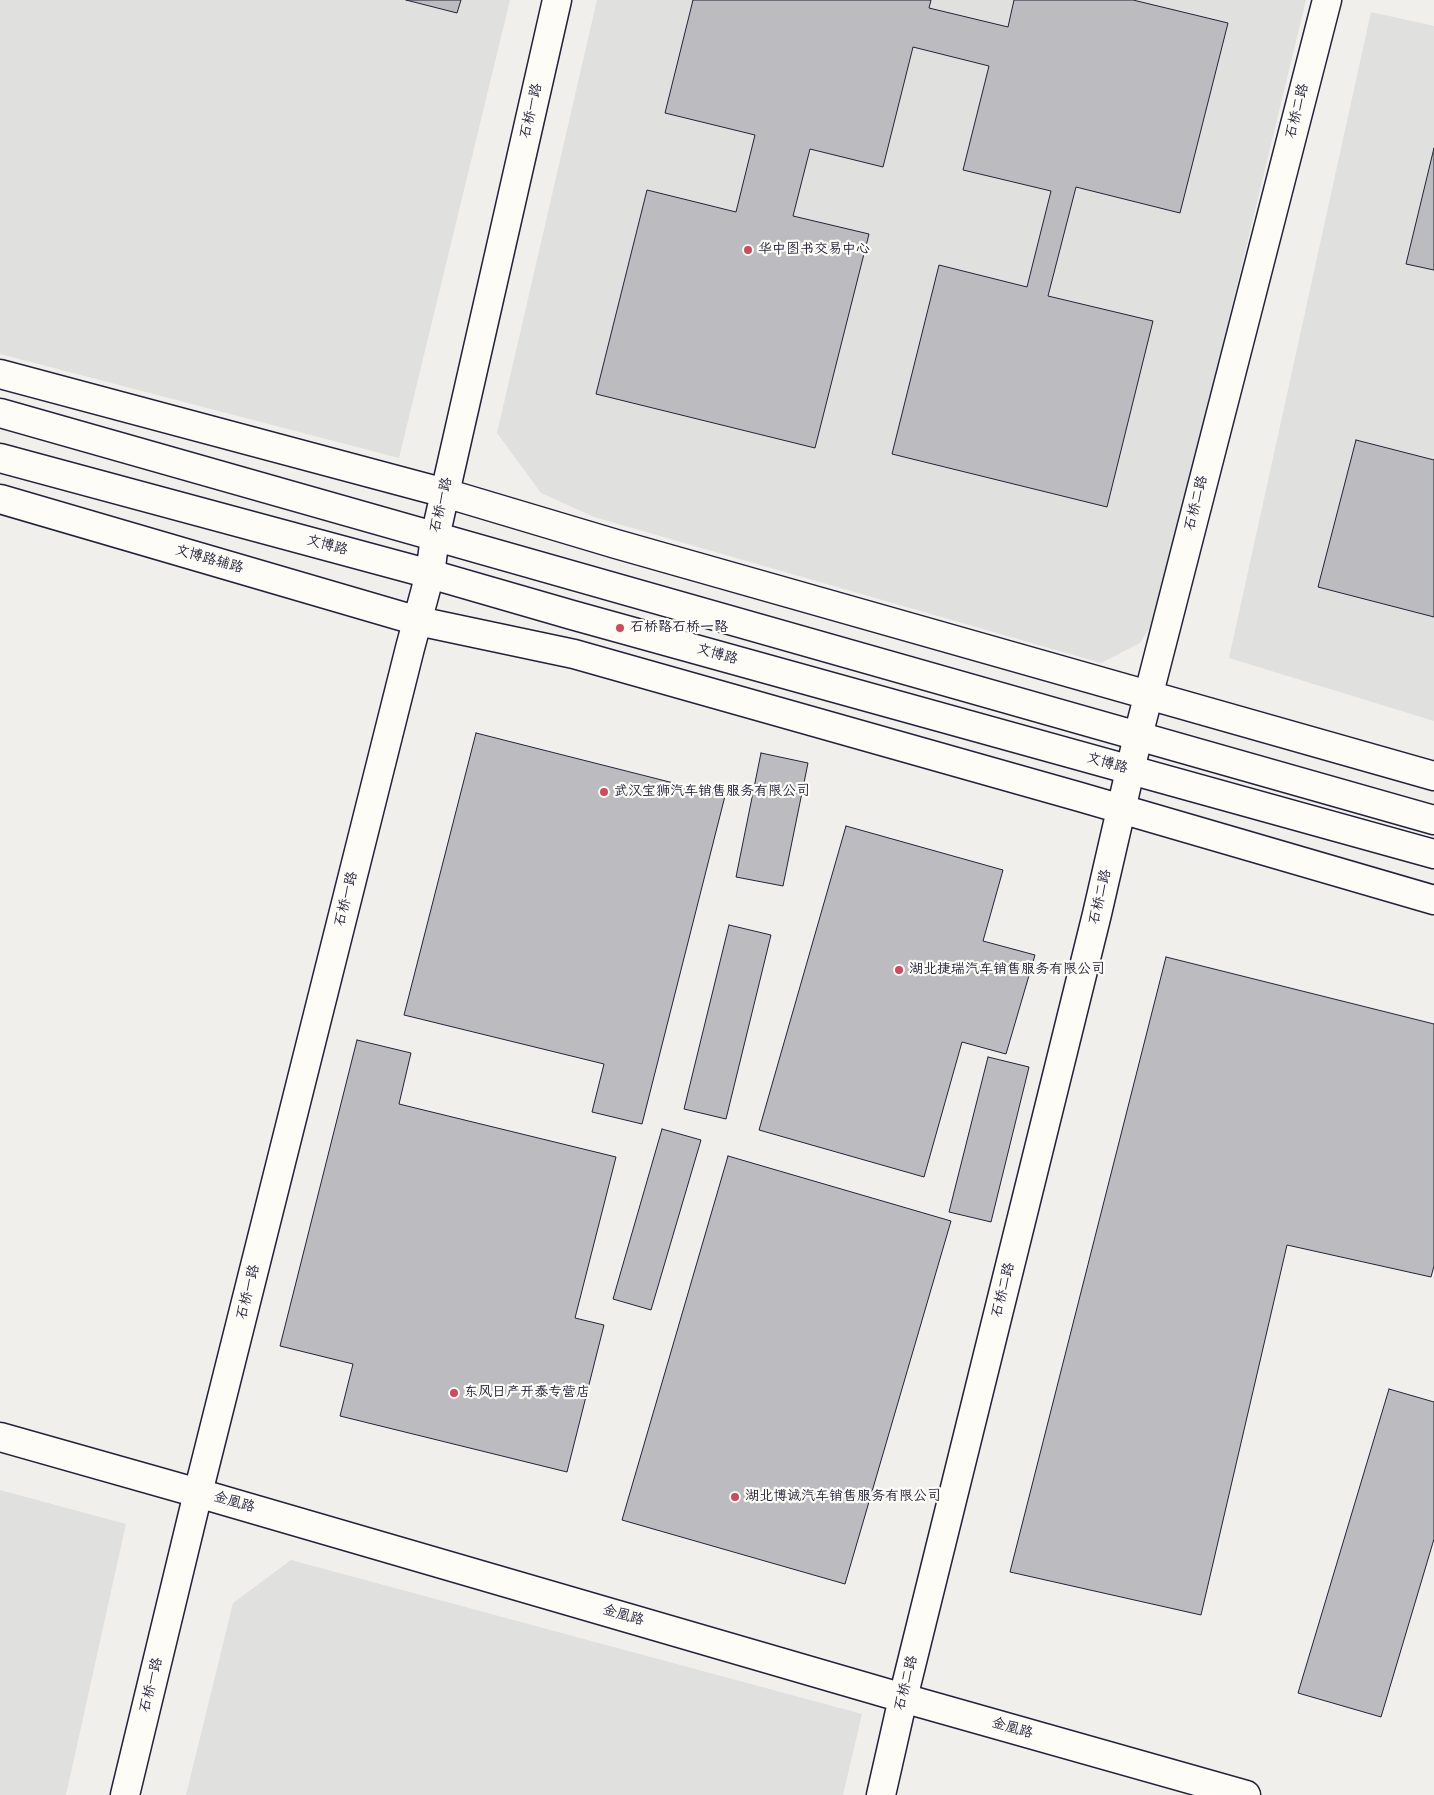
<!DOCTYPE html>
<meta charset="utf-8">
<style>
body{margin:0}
canvas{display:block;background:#f0efec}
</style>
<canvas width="1434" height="1795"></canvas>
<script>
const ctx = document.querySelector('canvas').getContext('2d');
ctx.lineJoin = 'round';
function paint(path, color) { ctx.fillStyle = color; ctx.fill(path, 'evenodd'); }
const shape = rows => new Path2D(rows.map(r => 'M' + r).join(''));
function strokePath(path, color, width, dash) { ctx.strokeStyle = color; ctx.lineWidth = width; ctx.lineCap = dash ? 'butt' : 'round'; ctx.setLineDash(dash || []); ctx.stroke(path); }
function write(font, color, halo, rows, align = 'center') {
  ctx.font = font + ' "Architects Daughter","LXGW WenKai TC",sans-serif'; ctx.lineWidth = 4.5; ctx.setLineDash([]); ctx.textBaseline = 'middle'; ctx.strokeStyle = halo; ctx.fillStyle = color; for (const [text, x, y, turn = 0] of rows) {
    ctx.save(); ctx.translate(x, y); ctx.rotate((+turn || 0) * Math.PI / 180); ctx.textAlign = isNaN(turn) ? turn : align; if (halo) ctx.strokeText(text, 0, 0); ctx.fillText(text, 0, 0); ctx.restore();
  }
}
paint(shape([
 [0,0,510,0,399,458,0,354],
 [597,0,1306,0,1157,616,1140,643,1101,663,594,517,541,493,497,433],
 [1371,12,1434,26,1434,721,1229,658],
 [0,1490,126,1524,66,1795,0,1795],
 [291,1560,862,1714,843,1795,186,1795,233,1603]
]), '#e0e0df');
const building = shape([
 [406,0,461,0,457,13,406,0],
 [693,0,931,0,929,8,1008,27,1014,0,1133,0,1228,23,1180,213,1076,187,1048,296,1153,321,1107,507,892,454,939,265,1027,287,1051,191,963,170,989,66,913,47,883,167,810,149,793,216,869,234,815,448,596,394,647,190,736,212,755,135,665,113,693,0],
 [1434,148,1434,270,1406,264,1434,148],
 [1356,440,1434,460,1434,617,1318,587,1356,440],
 [476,733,725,796,642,1124,592,1112,604,1064,404,1015,476,733],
 [761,753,808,763,783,886,736,877,761,753],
 [846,826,1003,870,983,941,1035,955,1006,1054,962,1042,924,1177,759,1130,846,826],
 [729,925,771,935,726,1119,684,1109,729,925],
 [1166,957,1434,1024,1434,1266,1431,1277,1287,1245,1201,1615,1010,1572,1166,957],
 [357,1040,411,1053,399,1104,616,1157,575,1318,604,1325,567,1472,340,1416,353,1364,280,1346,357,1040],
 [988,1057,1029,1067,991,1222,949,1212,988,1057],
 [662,1129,701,1140,651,1310,613,1299,662,1129],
 [728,1156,951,1221,845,1584,622,1520,728,1156],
 [1389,1389,1434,1402,1434,1539,1381,1717,1298,1693,1389,1389]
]);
paint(building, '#bcbcc0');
strokePath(building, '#22223b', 1);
const minor = shape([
 [0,374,445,493,616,544,1434,776],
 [0,499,418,621,574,654,1080,797,1434,900],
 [0,1437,198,1493,903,1698,1246,1795],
 [125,1795,198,1493,410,648,430,574,435,537,557,0],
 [881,1795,903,1698,1097,914,1138,736,1327,0]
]);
const major = shape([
 [0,413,1434,820],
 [0,458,430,574,572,615,1434,854]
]);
strokePath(minor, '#22223b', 31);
strokePath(major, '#22223b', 31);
strokePath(minor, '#fdfcf7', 28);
strokePath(major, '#fdfcf7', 28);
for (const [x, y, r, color] of [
 [748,250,5,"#d1495b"],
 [620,628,5,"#d1495b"],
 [604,792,5,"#d1495b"],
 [899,970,5,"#d1495b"],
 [454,1393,5,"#d1495b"],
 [735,1497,5,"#d1495b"]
]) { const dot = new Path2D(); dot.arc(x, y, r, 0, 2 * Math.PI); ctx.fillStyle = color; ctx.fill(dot); strokePath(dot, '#fdfcf7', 2); }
write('14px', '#22223b', '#fdfcf7', [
 ["石桥一路",532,111,-77],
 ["石桥二路",1298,111,-76],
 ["石桥二路",1197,503,-76],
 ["石桥一路",442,505,-77],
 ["文博路",327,546,15],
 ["文博路辅路",209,560,16],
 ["文博路",717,655,16],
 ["文博路",1107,764,16],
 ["石桥二路",1101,897,-77],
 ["石桥一路",347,899,-76],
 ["石桥二路",1004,1290,-76],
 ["石桥一路",249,1292,-76],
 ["金凰路",234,1503,16],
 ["金凰路",623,1616,16],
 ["石桥二路",907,1683,-76],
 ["石桥一路",152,1685,-76],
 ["金凰路",1012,1729,16]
]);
write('14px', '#22223b', '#fdfcf7', [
 ["华中图书交易中心",758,250],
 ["石桥路石桥一路",630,628],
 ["武汉宝狮汽车销售服务有限公司",614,792],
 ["湖北捷瑞汽车销售服务有限公司",909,970],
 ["东风日产开泰专营店",464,1393],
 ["湖北博诚汽车销售服务有限公司",745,1497]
], 'left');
</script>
